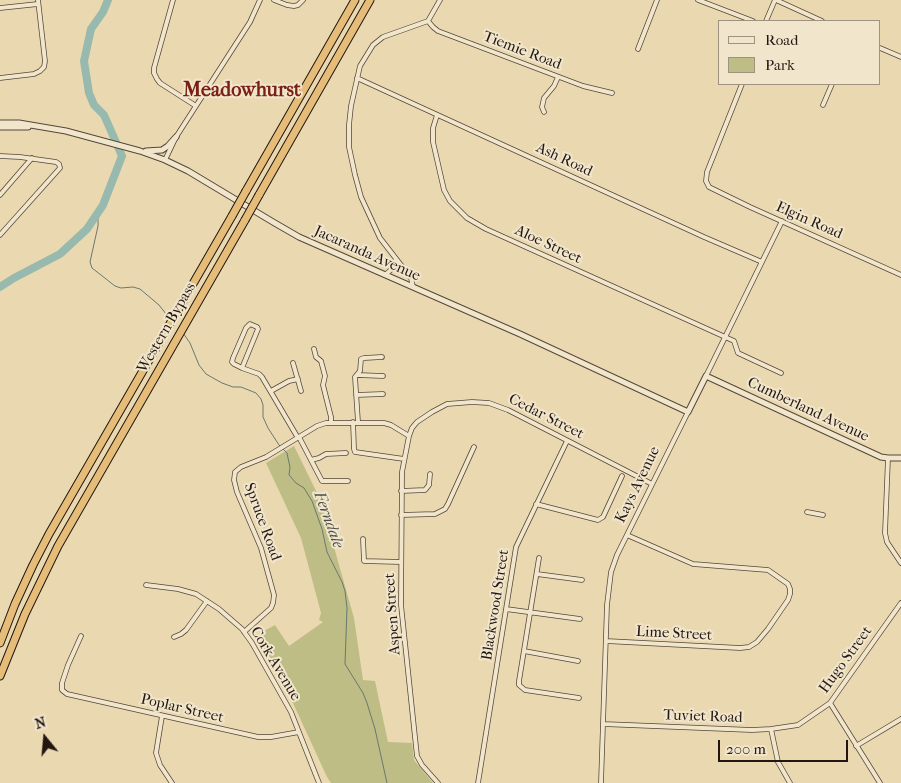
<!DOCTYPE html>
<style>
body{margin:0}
#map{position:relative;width:901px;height:783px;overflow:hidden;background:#ead9b0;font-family:"IM FELL French Canon",serif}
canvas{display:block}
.legend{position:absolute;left:718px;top:20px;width:162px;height:65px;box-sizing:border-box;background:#f1e6cc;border:1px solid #9e9381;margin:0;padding:6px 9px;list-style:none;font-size:15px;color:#221611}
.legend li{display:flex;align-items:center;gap:10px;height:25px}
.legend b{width:25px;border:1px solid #9e9381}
.north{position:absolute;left:20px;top:713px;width:50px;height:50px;-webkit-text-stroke:4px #f1e6cc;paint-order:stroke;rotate:343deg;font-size:14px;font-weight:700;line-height:20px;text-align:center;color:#221611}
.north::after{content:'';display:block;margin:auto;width:18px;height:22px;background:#221611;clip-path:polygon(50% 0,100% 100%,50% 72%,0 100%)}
.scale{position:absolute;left:718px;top:740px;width:130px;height:22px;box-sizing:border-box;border:2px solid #221611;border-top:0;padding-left:6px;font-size:15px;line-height:18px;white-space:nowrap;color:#221611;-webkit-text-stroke:4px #f1e6cc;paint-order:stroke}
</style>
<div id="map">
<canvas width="901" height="783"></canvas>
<ul class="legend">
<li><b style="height:6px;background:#f1e6cc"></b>Road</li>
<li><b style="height:14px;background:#bfbd86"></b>Park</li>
</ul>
<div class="north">N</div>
<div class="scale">200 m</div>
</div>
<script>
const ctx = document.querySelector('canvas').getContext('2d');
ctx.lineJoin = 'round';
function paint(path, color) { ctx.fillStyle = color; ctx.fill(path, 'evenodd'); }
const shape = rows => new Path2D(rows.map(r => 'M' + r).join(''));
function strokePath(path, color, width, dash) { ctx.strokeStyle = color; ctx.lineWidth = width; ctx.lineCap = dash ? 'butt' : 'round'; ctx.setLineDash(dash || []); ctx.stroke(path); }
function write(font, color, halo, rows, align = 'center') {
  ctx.font = font + ' "IM FELL French Canon",serif'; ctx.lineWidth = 4; ctx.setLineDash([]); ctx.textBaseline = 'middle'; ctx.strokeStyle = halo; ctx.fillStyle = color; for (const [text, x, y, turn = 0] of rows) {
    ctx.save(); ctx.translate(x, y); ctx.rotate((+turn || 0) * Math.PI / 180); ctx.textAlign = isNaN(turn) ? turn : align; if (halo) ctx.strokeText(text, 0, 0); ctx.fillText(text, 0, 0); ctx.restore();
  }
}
paint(shape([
 [294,446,321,501,354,618,363,680,375,681,388,742,412,743,414,760,433,783,331,783,327,777,275,664,255,636,275,625,289,646,323,622,319,620,321,613,301,538,266,463]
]), '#bfbd86');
strokePath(shape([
 [98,212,98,226,90,262,92,268,115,286,121,288,133,287,140,289,159,305,170,319],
 [183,333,190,343,199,365,206,374,222,383,233,387,241,387,256,393,261,399,263,405,263,417,268,428,279,445,287,453,288,458,290,467,289,475,296,483,304,488,312,501,322,529,327,552,342,582,345,591,347,608,345,664,363,693,367,703,375,729,387,783]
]), '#69786f', 1);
strokePath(shape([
 [0,287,14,278,60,254,87,229,103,205,122,156,104,115,94,105,89,93,84,61,91,29,103,12,108,0]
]), '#98baae', 8);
const minor = shape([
 [173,0,154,68,154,73,157,79,160,83,196,106],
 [274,0,287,5,294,6,298,5,303,0],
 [698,0,753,21],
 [776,0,822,21],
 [0,8,38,4],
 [428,21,433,27,438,31,583,86,612,93],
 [766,21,775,0],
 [880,48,901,57],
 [638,49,657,0],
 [0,78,34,74,40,71,44,67,45,61,38,0],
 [357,78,704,237,762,262],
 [742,84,707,172,706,181,709,187,750,207,901,275],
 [823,105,832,84],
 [544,112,542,107,544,98,554,86,558,77],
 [437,115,433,128,433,142,444,190,450,201,467,218,486,229,734,341,738,353,781,373],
 [0,156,20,157,56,162,59,164,60,168,0,235],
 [165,160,176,137,250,22,260,0],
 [0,195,32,158],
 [385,275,393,268,396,259],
 [413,287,411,278,380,238,361,197,355,175,349,147,349,125,351,106,360,66,373,45,383,37,428,21,440,0],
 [314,349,316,357,321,361,325,376,323,385,331,417,331,422],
 [293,363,301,391],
 [242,368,258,329,257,327,250,324,246,328,233,358,232,362,234,364,242,368,259,374,262,377,298,438],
 [358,375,383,376],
 [706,376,782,221],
 [271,391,289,381,298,379],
 [356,395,383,394],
 [353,422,354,449,355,452,404,459],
 [358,422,355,377,360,371,361,359,364,358,382,357],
 [299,437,322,481,348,481],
 [888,458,885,533,887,542,901,563],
 [311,460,319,458,326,454,346,453],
 [401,491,425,490,429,485,430,474],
 [536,504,598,520,603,517,622,476],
 [807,512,823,515],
 [401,515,435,514,445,509,448,504,474,447],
 [363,539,364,561,401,562],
 [539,558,519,681,519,685,525,690,579,698],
 [537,574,582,580],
 [146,585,178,589,196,594,219,609,242,629,252,643,291,712,319,783],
 [506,609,580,619],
 [244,632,271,608,273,603,274,595,261,548,237,492,234,480,235,472,241,467,266,457,317,426,326,423,384,423,391,425,409,436],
 [81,636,68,665,62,683,62,690,67,694,258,737,271,737,299,732],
 [174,637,181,634,186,630,207,601],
 [606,641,740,648,749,647,757,642,768,629,788,600,790,594,790,589,788,584,768,570,693,564,627,535],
 [524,651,578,661],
 [830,703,880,783],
 [162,716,156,753,160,765,172,783],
 [603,724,752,730,771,729,798,725,830,703,901,603],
 [771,729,778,762,790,783],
 [856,746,901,719],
 [438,783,422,765,417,756,401,605,402,472,409,436,412,428,417,422,432,412,447,404,472,402,489,403,508,410,652,484],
 [478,783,516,547,567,441],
 [601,783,607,605,611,572,617,555,688,412]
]);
const tertiary = shape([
 [0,123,19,123,66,131,140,151,165,160,188,171,273,222,299,237,520,334,688,412,706,376,881,457,888,458,901,458],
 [0,127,28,127],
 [146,151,162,150,168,146,176,137]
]);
const motorway = shape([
 [246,191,355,0],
 [259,195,370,0],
 [0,643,15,604,33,565,49,534,232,216],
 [0,676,25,614,58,546,245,220]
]);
strokePath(minor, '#544739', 5.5);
strokePath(tertiary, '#544739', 7);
strokePath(motorway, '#221611', 9);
strokePath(minor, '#f1e6cc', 4);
strokePath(tertiary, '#f1e6cc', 5);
strokePath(motorway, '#e5bc78', 7);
const motorwayBridge = shape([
 [232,216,246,191],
 [245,220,259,195]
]);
strokePath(motorwayBridge, '#221611', 9, []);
strokePath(motorwayBridge, '#e5bc78', 7);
write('15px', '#221611', '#f1e6cc', [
 ["Tiemie Road",522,51,21],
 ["Ash Road",564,160,25],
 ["Elgin Road",809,221,24],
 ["Aloe Street",548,245,25],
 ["Jacaranda Avenue",367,254,24],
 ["Western Bypass",167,328,-60],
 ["Cumberland Avenue",808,410,25],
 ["Cedar Street",546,417,27],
 ["Kays Avenue",638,485,-64],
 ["Spruce Road",262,522,70],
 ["Blackwood Street",496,605,-81],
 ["Aspen Street",393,614,-94],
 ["Lime Street",674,634,3],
 ["Hugo Street",846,660,-54],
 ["Cork Avenue",275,664,59],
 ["Poplar Street",182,709,13],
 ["Tuviet Road",703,717,2]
]);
write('italic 16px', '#4b4f48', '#f1e6cc', [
 ["Ferndale",328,520,70]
]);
write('bold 20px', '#7a1f14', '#f1e6cc', [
 ["Meadowhurst",242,91]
]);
</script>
